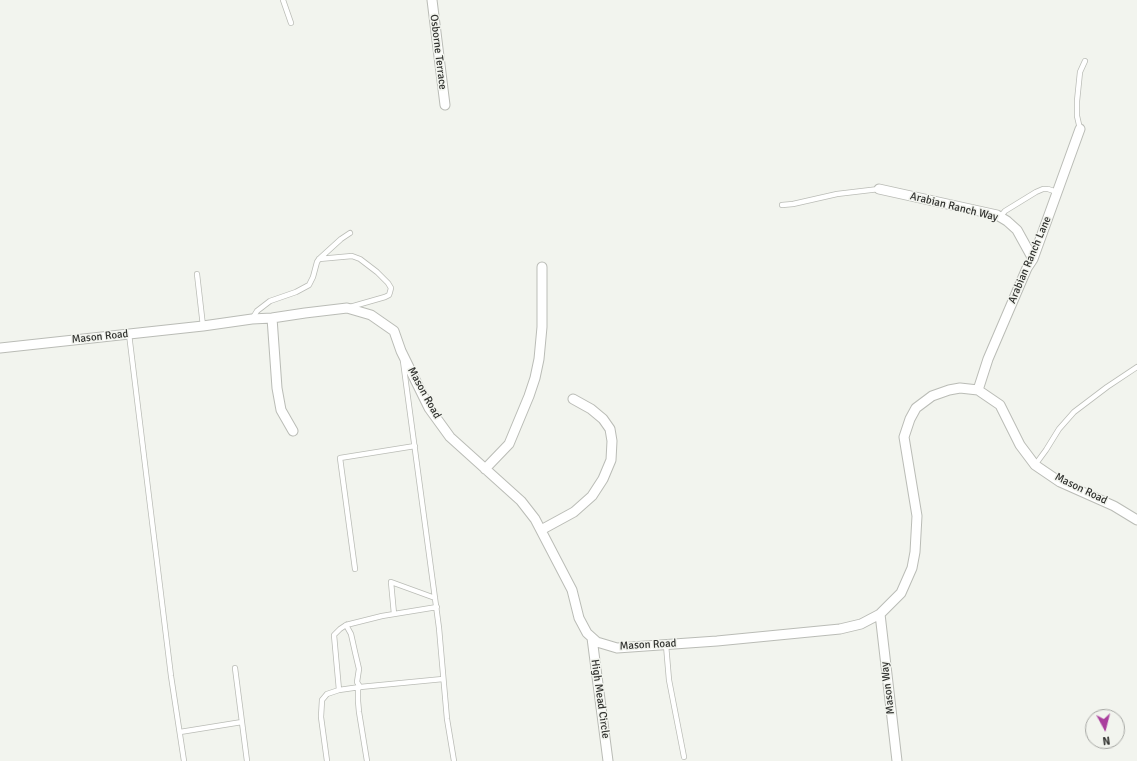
<!DOCTYPE html>
<style>
body{margin:0}
#map{position:relative;width:1137px;height:761px;overflow:hidden;background:#f2f4ee;font-family:Signika,sans-serif}
canvas{display:block}
.north{position:absolute;left:1085px;top:709px;width:40px;height:40px;box-sizing:border-box;background:#f2f4ee;border:1px solid #a5a6a2;border-radius:50%;rotate:173deg;font-size:11px;font-weight:700;line-height:16px;text-align:center;color:#31322f}
.north::after{content:'';display:block;margin:auto;width:14px;height:18px;background:#aa3e9d;clip-path:polygon(50% 0,100% 100%,50% 72%,0 100%)}
</style>
<div id="map">
<canvas width="1137" height="761"></canvas>
<div class="north">N</div>
</div>
<script>
const ctx = document.querySelector('canvas').getContext('2d');
ctx.lineJoin = 'round';
const shape = rows => new Path2D(rows.map(r => 'M' + r).join(''));
function strokePath(path, color, width, dash) { ctx.strokeStyle = color; ctx.lineWidth = width; ctx.lineCap = dash ? 'butt' : 'round'; ctx.setLineDash(dash || []); ctx.stroke(path); }
function write(font, color, halo, rows, align = 'center') {
  ctx.font = font + ' Signika,sans-serif'; ctx.lineWidth = 3; ctx.setLineDash([]); ctx.textBaseline = 'middle'; ctx.strokeStyle = halo; ctx.fillStyle = color; for (const [text, x, y, turn = 0] of rows) {
    ctx.save(); ctx.translate(x, y); ctx.rotate((+turn || 0) * Math.PI / 180); ctx.textAlign = isNaN(turn) ? turn : align; if (halo) ctx.strokeText(text, 0, 0); ctx.fillText(text, 0, 0); ctx.restore();
  }
}
const service = shape([
 [283,0,291,23],
 [1080,129,1077,116,1077,101,1080,72,1085,61],
 [782,205,793,204,837,194,879,189],
 [1000,217,1005,211,1036,192,1043,189,1048,189,1057,192],
 [319,259,352,256,360,259,377,272,388,283,391,288,390,292,389,295,385,297,350,307],
 [197,274,203,326],
 [252,319,257,311,270,301,296,292,309,285,313,277,317,262,319,259,341,239,350,233],
 [129,334,171,676,184,761],
 [403,361,439,628,447,719,454,761],
 [1035,465,1046,450,1059,429,1074,412,1107,387,1137,367],
 [355,569,340,458,415,446],
 [394,614,391,582,435,598],
 [346,625,351,634,355,652,359,669,357,682,360,687,339,690,334,635,340,629,346,625],
 [346,625,382,616,437,607],
 [666,645,669,680,684,757],
 [235,668,247,761],
 [180,732,242,722],
 [327,761,321,717,322,700,327,694,339,690],
 [367,761,359,712,358,701,358,689,360,687,443,679]
]);
const minor = shape([
 [432,0,445,105],
 [879,189,997,215,1007,221,1017,230,1033,259],
 [272,318,277,388,281,410,293,431],
 [0,348,203,326,252,319,272,318,305,313,347,308,371,315,394,331,401,351,429,408,450,437,521,501,535,519,572,590,579,618,587,633,597,642,617,648,717,641,840,629,861,624,880,614,901,593,912,568,915,552,917,516,904,437,910,419,916,408,932,396,949,390,960,388,978,390,1000,405,1020,445,1035,465,1060,482,1114,506,1137,520],
 [978,390,988,359,1027,268,1033,259,1080,129],
 [485,469,509,444,529,396,535,378,539,359,542,327,542,267],
 [541,530,574,512,592,496,603,479,611,460,612,441,610,429,603,419,591,409,573,399],
 [880,614,897,761],
 [592,638,608,761]
]);
strokePath(service, '#babcb6', 6);
strokePath(minor, '#babcb6', 11);
strokePath(service, '#fff', 4.5);
strokePath(minor, '#fff', 9);
write('11px', '#31322f', '#f2f4ee', [
 ["Osborne Terrace",438,52,83],
 ["Arabian Ranch Way",954,207,14],
 ["Arabian Ranch Lane",1030,260,-67],
 ["Mason Road",100,337,-6],
 ["Mason Road",424,393,61],
 ["Mason Road",1081,489,26],
 ["Mason Road",648,645,-3],
 ["Mason Way",888,688,-97],
 ["High Mead Circle",600,699,82]
]);
</script>
